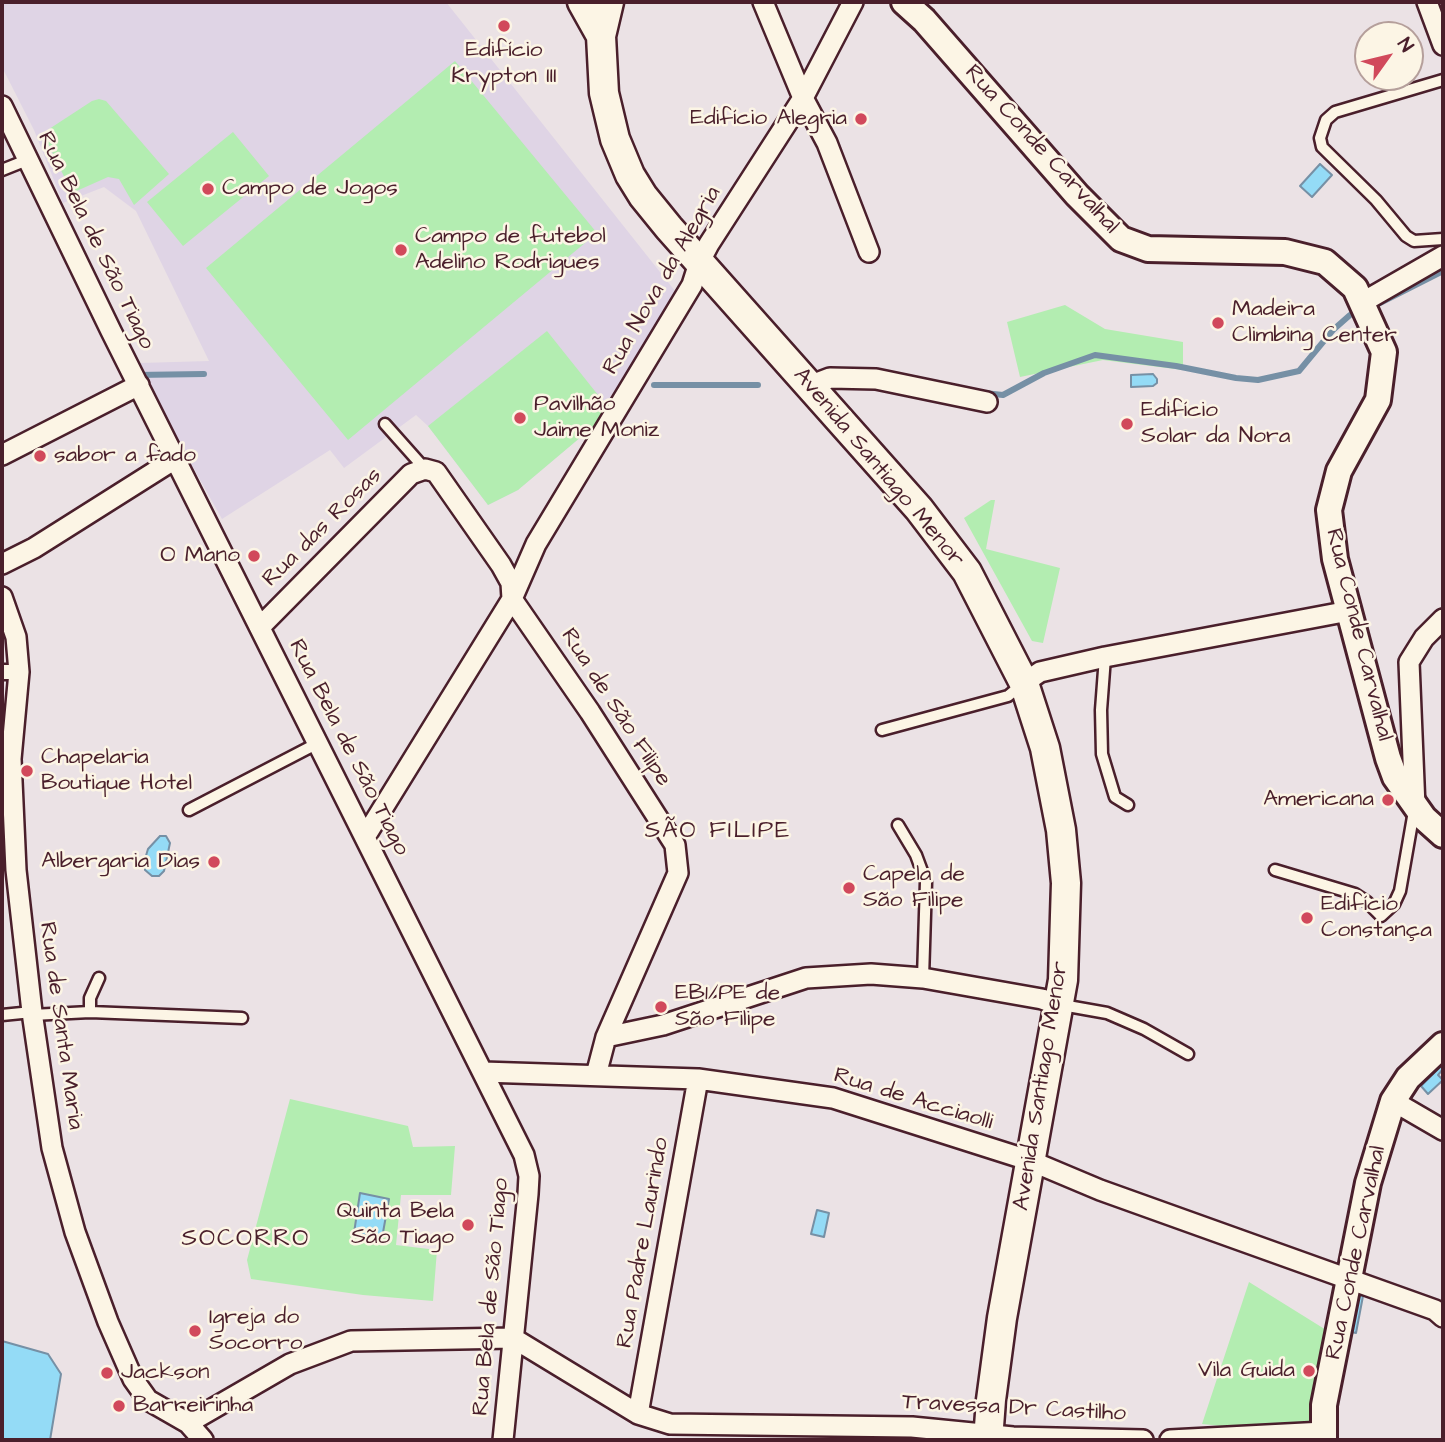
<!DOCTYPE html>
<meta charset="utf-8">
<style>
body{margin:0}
#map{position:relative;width:1445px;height:1442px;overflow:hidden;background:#ebe2e5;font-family:"Architects Daughter",sans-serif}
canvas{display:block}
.frame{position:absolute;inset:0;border:4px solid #4a1f2b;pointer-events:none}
.north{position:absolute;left:1354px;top:21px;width:70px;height:70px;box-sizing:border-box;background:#fcf5e5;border:2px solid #b59f9b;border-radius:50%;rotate:56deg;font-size:19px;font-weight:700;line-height:28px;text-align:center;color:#4a1f2b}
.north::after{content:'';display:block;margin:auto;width:24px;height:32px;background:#d1495b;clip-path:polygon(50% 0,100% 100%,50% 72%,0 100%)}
</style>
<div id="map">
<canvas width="1445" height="1442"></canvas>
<div class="frame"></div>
<div class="north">N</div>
</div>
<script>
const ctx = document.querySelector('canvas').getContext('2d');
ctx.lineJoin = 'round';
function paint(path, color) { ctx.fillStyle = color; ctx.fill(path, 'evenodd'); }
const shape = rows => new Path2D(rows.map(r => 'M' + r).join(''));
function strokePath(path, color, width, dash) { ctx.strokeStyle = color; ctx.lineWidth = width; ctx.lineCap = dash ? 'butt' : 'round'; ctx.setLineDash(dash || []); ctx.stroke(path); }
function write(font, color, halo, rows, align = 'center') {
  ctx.font = font + ' "Architects Daughter",sans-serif'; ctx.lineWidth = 5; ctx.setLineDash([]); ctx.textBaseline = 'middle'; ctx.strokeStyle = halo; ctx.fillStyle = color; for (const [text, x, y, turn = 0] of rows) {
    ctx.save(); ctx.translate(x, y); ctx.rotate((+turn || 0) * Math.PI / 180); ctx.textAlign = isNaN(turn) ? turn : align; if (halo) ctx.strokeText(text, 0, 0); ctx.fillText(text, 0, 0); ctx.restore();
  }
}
paint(shape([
 [2,2,446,2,679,296,610,410,588,431,518,490,488,505,428,426,416,415,344,468,330,450,222,519,171,428,140,363,209,361,136,211,104,187,63,203,34,130,2,67]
]), '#dfd4e5');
paint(shape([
 [455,61,597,233,348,440,206,268],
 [99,99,106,101,169,174,134,205,119,179,108,177,72,193,43,133,92,101],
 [233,132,269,176,183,246,147,202],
 [1065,305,1105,329,1183,342,1183,370,1103,360,1020,377,1007,322],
 [547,331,610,410,588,431,518,490,488,505,428,426],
 [991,500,995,500,986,549,1060,568,1043,643,1032,641,964,518],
 [290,1099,408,1126,413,1147,455,1146,451,1195,401,1195,396,1245,437,1250,433,1301,363,1295,251,1279,247,1260],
 [1249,1282,1331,1333,1320,1427,1250,1429,1202,1424]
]), '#b3edb1');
const water = shape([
 [1320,164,1332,175,1312,197,1300,186,1320,164],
 [1153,374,1157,379,1157,383,1153,386,1131,387,1131,375,1153,374],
 [160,836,166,836,170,843,164,871,159,876,152,876,145,870,145,859,148,849,160,836],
 [1443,1064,1443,1069,1438,1075,1443,1080,1428,1094,1421,1086,1443,1064],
 [360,1193,389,1199,382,1238,354,1233,360,1193],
 [817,1210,829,1213,824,1237,811,1234,817,1210],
 [1354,1294,1363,1296,1356,1333,1346,1331,1354,1294],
 [2,1341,48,1354,61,1374,50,1440,2,1440,2,1341]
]);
paint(water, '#94dbf6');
strokePath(water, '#7690a5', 2);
strokePath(shape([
 [1370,308,1443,271],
 [136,375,204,374],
 [654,385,758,385],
 [984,393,1003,395,1044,373,1095,355,1176,366,1236,378,1258,380,1299,371,1333,330,1350,315,1359,312]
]), '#7690a5', 6);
const service = shape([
 [1443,80,1335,112,1326,120,1320,138,1322,147,1376,200,1406,236,1414,241,1443,239],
 [2,170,27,160],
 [385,424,425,469],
 [1105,657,1101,710,1102,754,1115,797,1128,805],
 [882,730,1008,696,1020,686],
 [189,810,318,743],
 [898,825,916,855,926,882,923,978],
 [1275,870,1355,894,1367,902,1381,916,1394,904,1400,891,1414,811],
 [1062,1005,1107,1013,1144,1029,1188,1054],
 [90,1012,90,998,99,978],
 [2,1015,32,1012],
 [32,1015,90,1012,242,1018]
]);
const pedestrian = shape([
 [2,672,19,672]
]);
const minor = shape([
 [763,2,803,98,827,143,869,252],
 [1427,2,1443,45],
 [2,106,111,331,524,1155,529,1176,528,1194,503,1440],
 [1363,302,1443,256],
 [809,386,830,378,876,379,987,402],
 [2,455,139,385],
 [2,564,34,548,175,459],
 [2,597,16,637,19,672,11,759,16,870,32,1012,52,1148,75,1232,108,1322,133,1379,148,1400,188,1423,203,1440],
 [260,627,411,474,425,469,436,472,501,565,511,583,512,599,590,712,675,845,678,873,606,1037,596,1075],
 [1024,683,1040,672,1105,657,1349,611],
 [1415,807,1409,662,1424,638,1443,619],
 [365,837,512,599,536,544,692,285,699,263,709,244,803,98,853,2],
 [606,1037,663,1025,806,978,871,974,923,978,1042,999,1059,1005],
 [483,1072,698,1079,833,1098,1031,1161,1100,1190,1435,1310,1443,1317],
 [1393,1101,1443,1130],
 [638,1414,698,1079],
 [188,1423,290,1364,351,1341,513,1338,638,1414,670,1424,912,1427,1013,1437,1143,1440],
 [1170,1440,1324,1432]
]);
const tertiary = shape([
 [904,2,924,20,1077,195,1121,239,1148,249,1285,252,1325,262,1355,288,1384,352,1378,400,1339,471,1329,510,1335,559,1388,758,1395,777,1424,818,1443,835],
 [1324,1440,1324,1405,1368,1183,1393,1101,1408,1078,1443,1045]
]);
const secondary = shape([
 [582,2,601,36],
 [609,2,601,36,604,93,615,139,630,175,643,196,669,228,919,509,967,572,1024,683,1045,748,1061,830,1066,883,1063,980,1002,1318,991,1400,988,1440]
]);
strokePath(service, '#4a1f2b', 15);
strokePath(pedestrian, '#4a1f2b', 19);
strokePath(minor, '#4a1f2b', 24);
strokePath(tertiary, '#4a1f2b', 30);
strokePath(secondary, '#4a1f2b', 33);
strokePath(service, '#fcf5e5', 10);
strokePath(pedestrian, '#fcf5e5', 14);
strokePath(minor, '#fcf5e5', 19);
strokePath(tertiary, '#fcf5e5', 24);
strokePath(secondary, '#fcf5e5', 28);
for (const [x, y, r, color] of [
 [504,26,7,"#d1495b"],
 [861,119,7,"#d1495b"],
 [208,189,7,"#d1495b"],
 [401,250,7,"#d1495b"],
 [1218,323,7,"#d1495b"],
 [520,418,7,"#d1495b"],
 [1127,424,7,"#d1495b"],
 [40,456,7,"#d1495b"],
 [254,556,7,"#d1495b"],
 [27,771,7,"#d1495b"],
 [1388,800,7,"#d1495b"],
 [214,862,7,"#d1495b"],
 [849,888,7,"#d1495b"],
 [1307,918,7,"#d1495b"],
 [661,1007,7,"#d1495b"],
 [468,1225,7,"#d1495b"],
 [195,1331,7,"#d1495b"],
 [1309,1371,7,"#d1495b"],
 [107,1373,7,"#d1495b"],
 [119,1406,7,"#d1495b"]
]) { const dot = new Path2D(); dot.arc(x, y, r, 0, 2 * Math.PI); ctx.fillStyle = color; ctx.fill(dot); strokePath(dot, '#fcf5e5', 2.5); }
write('23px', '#4a1f2b', '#fcf5e5', [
 ["Edifício",504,51,"center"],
 ["Krypton III",504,77,"center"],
 ["Edifício Alegria",847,119,"right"],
 ["Campo de Jogos",222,189],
 ["Campo de futebol",415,237],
 ["Adelino Rodrigues",415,263],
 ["Madeira",1232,310],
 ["Climbing Center",1232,336],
 ["Pavilhão",534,405],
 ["Jaime Moniz",534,431],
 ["Edifício",1141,411],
 ["Solar da Nora",1141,437],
 ["sabor a fado",54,456],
 ["O Mano",240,556,"right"],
 ["Chapelaria",41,758],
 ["Boutique Hotel",41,784],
 ["Americana",1374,800,"right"],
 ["Albergaria Dias",200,862,"right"],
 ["Capela de",863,875],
 ["São Filipe",863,901],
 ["Edifício",1321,905],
 ["Constança",1321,931],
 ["EB1/PE de",675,994],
 ["São Filipe",675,1020],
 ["Quinta Bela",454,1212,"right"],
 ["São Tiago",454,1238,"right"],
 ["Igreja do",209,1318],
 ["Socorro",209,1344],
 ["Vila Guida",1295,1371,"right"],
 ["Jackson",121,1373],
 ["Barreirinha",133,1406]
], 'left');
write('23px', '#4a1f2b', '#fcf5e5', [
 ["Rua Conde Carvalhal",1041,150,48],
 ["Rua Bela de São Tiago",95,241,64],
 ["Rua Nova da Alegria",663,281,-60],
 ["Avenida Santiago Menor",878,468,50],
 ["Rua das Rosas",323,528,-45],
 ["Rua Conde Carvalhal",1358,635,76],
 ["Rua de São Filipe",615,708,57],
 ["Rua Bela de São Tiago",348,748,63],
 ["Rua de Santa Maria",60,1026,82],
 ["Avenida Santiago Menor",1042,1086,-81],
 ["Rua de Acciaolli",913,1100,17],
 ["Rua Padre Laurindo",644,1243,-80],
 ["Rua Conde Carvalhal",1357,1253,-78],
 ["Rua Bela de São Tiago",492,1297,-85],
 ["Travessa Dr Castilho",1014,1409,3]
]);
ctx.letterSpacing = '2px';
write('24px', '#4a1f2b', '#fcf5e5', [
 ["SÃO FILIPE",718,832],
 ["SOCORRO",246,1240]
]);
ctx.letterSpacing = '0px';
</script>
